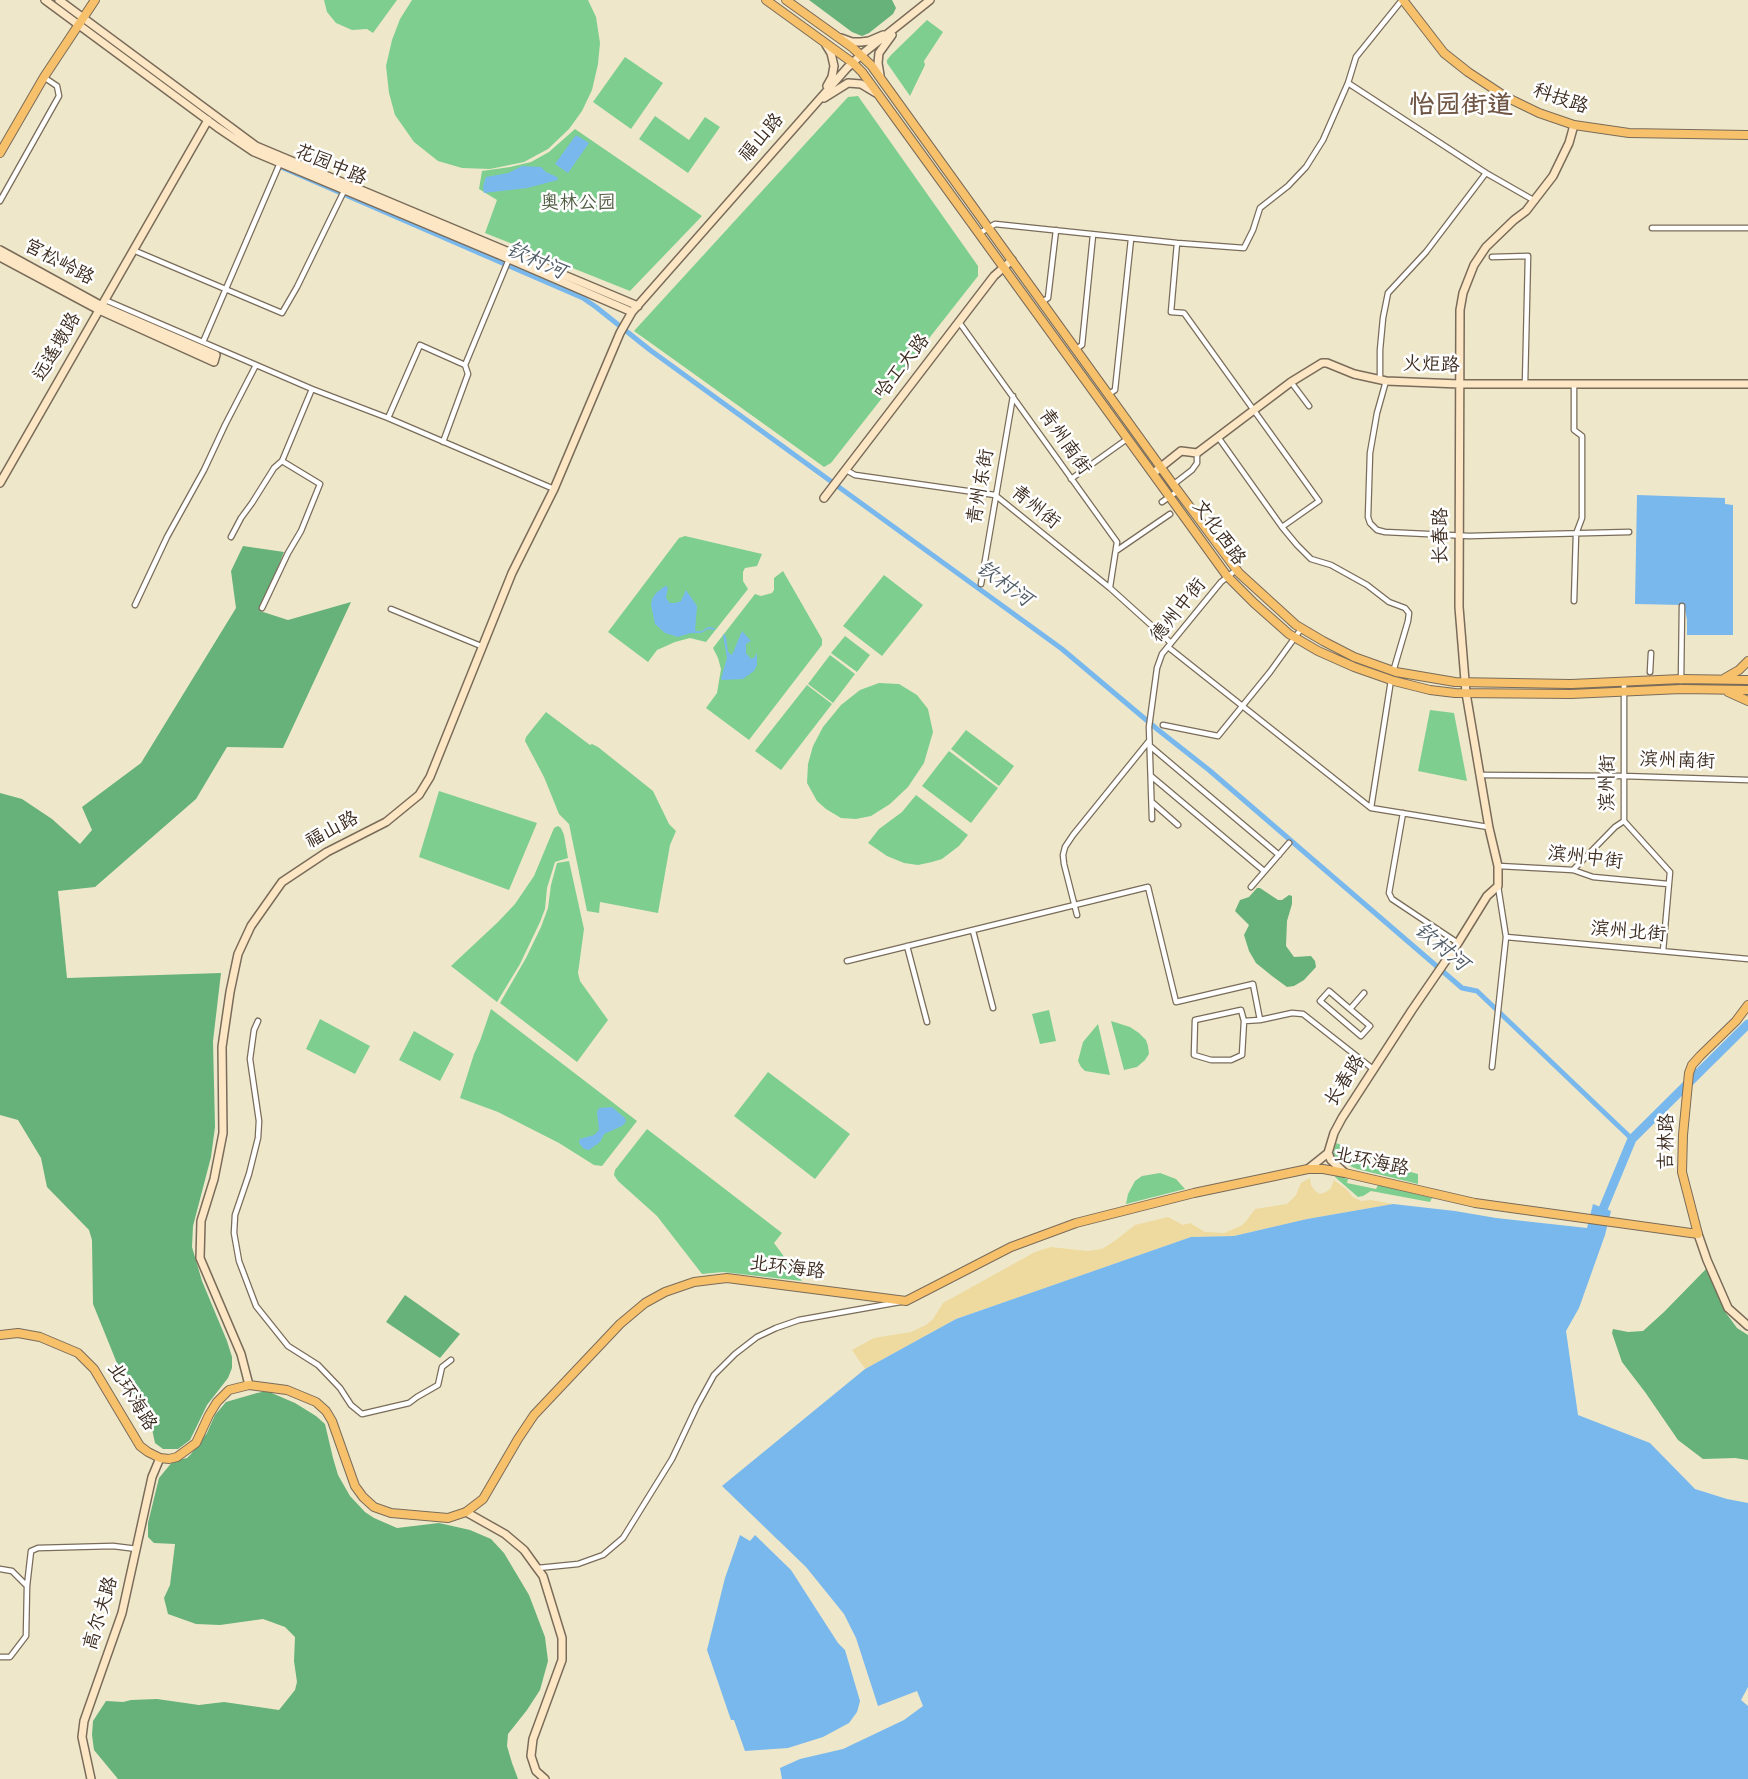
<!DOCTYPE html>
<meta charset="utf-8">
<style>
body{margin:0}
canvas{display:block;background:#eee7ca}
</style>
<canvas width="1748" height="1779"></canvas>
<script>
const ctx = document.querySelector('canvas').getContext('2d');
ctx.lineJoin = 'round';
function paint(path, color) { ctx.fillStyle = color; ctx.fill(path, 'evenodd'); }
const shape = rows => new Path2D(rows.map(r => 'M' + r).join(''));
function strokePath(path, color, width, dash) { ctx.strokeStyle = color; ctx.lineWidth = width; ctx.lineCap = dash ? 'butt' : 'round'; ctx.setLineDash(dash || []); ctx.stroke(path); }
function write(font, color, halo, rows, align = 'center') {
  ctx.font = font + ' "Gochi Hand","LXGW WenKai TC",sans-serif'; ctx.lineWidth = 5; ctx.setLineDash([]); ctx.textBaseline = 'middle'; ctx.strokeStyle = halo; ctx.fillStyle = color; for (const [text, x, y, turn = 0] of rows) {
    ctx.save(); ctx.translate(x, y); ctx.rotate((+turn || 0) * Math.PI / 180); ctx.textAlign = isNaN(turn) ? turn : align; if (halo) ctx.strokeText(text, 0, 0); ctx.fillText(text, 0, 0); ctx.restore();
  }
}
paint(shape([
 [324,0,397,0,373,33,367,29,352,30,336,23,327,12],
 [412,0,588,0,596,17,600,43,598,64,592,90,582,111,569,129,548,149,524,162,490,169,462,168,438,161,414,142,395,115,389,93,386,66,392,40,400,19],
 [927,20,943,32,924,61,925,65,910,96,887,63,887,60,891,55],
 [625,57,663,83,631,129,593,102],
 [858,96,978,266,978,276,831,463,824,467,634,331,848,97],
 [655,116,689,140,705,117,720,127,688,173,639,139],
 [575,129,702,216,630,291,485,233,497,200,479,189,482,171,510,167,531,162,549,152],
 [685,536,762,554,757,566,745,568,743,572,743,581,748,589,706,642,690,638,675,642,657,650,648,662,608,632,679,538],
 [783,571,822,639,822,645,749,740,706,708,717,693,721,669,718,658,713,648,755,594,761,596,772,593,774,590,774,578],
 [884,575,923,605,882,656,843,626],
 [845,636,870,655,857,672,831,653],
 [830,655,855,674,833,703,808,684],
 [879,683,899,684,917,695,928,709,933,732,924,763,908,787,890,804,871,816,856,819,841,818,826,809,817,801,807,783,808,764,813,746,823,727,841,705,860,690],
 [807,685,832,704,781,770,755,751],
 [1430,710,1454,713,1467,781,1418,771],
 [546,712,590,745,592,744,598,747,653,791,669,824,676,831,670,845,658,913,600,902,599,913,587,911,569,824,559,814,544,777,525,741,526,737],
 [966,730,1014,766,999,786,951,749],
 [949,751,998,788,971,823,922,786],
 [439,791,537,823,509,890,419,857],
 [916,795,968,835,959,846,942,859,932,862,918,865,904,863,887,856,868,843,879,829,902,812],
 [558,826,561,828,564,835,568,858,555,862,547,888,545,909,540,922,520,964,497,1002,451,966,498,922,515,904,534,876,554,828],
 [569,861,584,929,578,973,580,981,608,1020,577,1062,500,1003,526,958,541,927,548,908,551,885,557,863],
 [491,1009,637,1121,602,1166,594,1165,559,1143,498,1112,460,1098,474,1054,480,1041],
 [1049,1010,1056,1041,1040,1044,1032,1014],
 [320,1019,370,1046,355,1074,306,1049],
 [1111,1021,1130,1027,1139,1033,1146,1040,1148,1046,1149,1054,1145,1060,1137,1067,1124,1070],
 [1098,1024,1110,1075,1085,1071,1081,1067,1078,1061,1083,1042],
 [414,1031,454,1054,440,1081,399,1060],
 [768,1072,850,1134,815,1179,734,1116],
 [647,1129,782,1233,774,1243,802,1281,723,1272,702,1274,657,1216,618,1181,614,1175,615,1170],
 [1336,1143,1371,1157,1370,1161,1418,1174,1418,1184,1357,1169,1340,1162,1333,1155],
 [1160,1173,1176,1179,1185,1189,1126,1204,1128,1194,1135,1181,1142,1176],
 [1335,1175,1348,1179,1347,1183,1376,1189,1378,1185,1432,1198,1430,1202,1371,1191,1363,1196,1358,1197,1335,1177]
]), '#7ecf8f');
paint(shape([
 [809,0,892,0,896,8,893,14,869,33,862,36,852,32],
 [243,546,284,552,260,611,288,620,351,602,283,748,227,747,196,799,95,887,58,891,67,978,221,973,213,1041,215,1127,211,1157,193,1226,192,1247,202,1281,227,1341,232,1357,232,1368,228,1378,207,1405,190,1440,178,1449,163,1449,155,1443,149,1415,125,1383,93,1304,92,1240,89,1230,47,1187,41,1158,18,1120,0,1115,0,793,22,799,52,819,80,844,92,830,82,807,141,763,236,608,231,571],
 [1257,888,1260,888,1278,900,1282,900,1289,895,1292,896,1292,904,1287,921,1286,946,1294,957,1311,956,1315,961,1316,967,1304,980,1294,986,1287,987,1272,976,1256,963,1249,951,1244,935,1249,925,1235,911,1240,900,1249,897],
 [1706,1269,1726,1313,1737,1328,1748,1335,1748,1460,1735,1458,1703,1459,1678,1440,1645,1392,1622,1362,1612,1333,1613,1329,1628,1332,1643,1331,1664,1312],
 [405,1295,460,1334,440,1358,386,1322],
 [267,1391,295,1403,316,1416,325,1424,333,1458,338,1475,350,1496,365,1512,374,1518,397,1528,439,1523,470,1530,491,1539,504,1553,529,1595,545,1637,548,1661,540,1690,527,1710,508,1734,507,1746,512,1763,518,1779,118,1779,94,1750,92,1735,93,1721,106,1701,123,1702,131,1700,157,1699,199,1705,224,1702,279,1710,295,1690,297,1682,294,1661,295,1637,285,1627,263,1619,220,1625,196,1624,168,1614,164,1598,170,1585,175,1544,154,1543,148,1537,148,1523,159,1478,173,1461,187,1458,191,1454,207,1433,215,1415,226,1402,257,1393]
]), '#66b27a');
paint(shape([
 [1310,1178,1311,1185,1315,1191,1320,1194,1326,1192,1331,1188,1334,1180,1346,1189,1353,1197,1361,1201,1371,1200,1393,1204,1307,1219,1234,1236,1191,1237,956,1319,865,1369,852,1350,874,1338,911,1332,926,1325,933,1319,943,1303,1035,1252,1051,1247,1087,1251,1102,1249,1116,1240,1135,1225,1168,1217,1183,1225,1190,1223,1205,1232,1224,1233,1241,1226,1247,1220,1255,1209,1287,1204,1296,1195,1301,1183]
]), '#eeda9e');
paint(shape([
 [576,135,589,143,568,173,555,164],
 [522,166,541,167,546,172,557,177,558,180,527,188,484,193,483,186,486,177,508,173],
 [1637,495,1725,498,1725,504,1733,505,1733,635,1687,635,1687,620,1684,605,1635,604],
 [665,586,668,587,666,598,670,603,675,603,681,601,686,590,697,606,695,631,702,631,708,627,715,628,714,630,708,629,701,633,691,633,678,637,665,633,655,624,651,605,652,599,656,593],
 [742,631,751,641,746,644,746,653,751,659,754,658,757,653,757,665,754,671,743,679,723,680,721,679,727,658,723,635,724,634,726,637,728,652,732,655],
 [612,1107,625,1118,626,1122,622,1126,604,1134,600,1142,589,1150,584,1149,579,1143,580,1139,594,1135,599,1130,597,1112,599,1108],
 [1393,1204,1455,1211,1496,1218,1587,1228,1593,1204,1611,1211,1605,1235,1579,1308,1566,1331,1578,1415,1650,1443,1695,1489,1727,1499,1748,1503,1748,1687,1741,1700,1748,1706,1748,1779,782,1779,780,1768,800,1759,843,1749,904,1720,923,1706,917,1691,878,1706,856,1638,844,1614,806,1567,722,1486,865,1369,956,1319,1191,1237,1234,1236,1307,1219],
 [740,1535,750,1541,755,1535,791,1570,838,1643,845,1650,860,1701,857,1712,849,1723,823,1737,788,1748,745,1751,734,1720,731,1720,707,1650,725,1578]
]), '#79b8ed');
strokePath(shape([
 [281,167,583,298,596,307,650,350,1062,649,1157,729,1209,770,1462,988,1477,991,1632,1139]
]), '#79b8ed', 5);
strokePath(shape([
 [1603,1209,1632,1139,1748,1024]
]), '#79b8ed', 9);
const street = shape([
 [1348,83,1486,173,1535,201],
 [0,201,59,96,57,86,45,78],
 [1652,228,1748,228],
 [980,233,995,224,1177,243,1244,248,1253,230,1260,208,1288,186,1306,167,1323,140,1348,83,1356,57,1402,0],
 [1177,243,1171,312,1184,313,1319,501,1282,527],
 [133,250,282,313,297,287,344,191],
 [1492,257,1528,256,1525,384],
 [105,300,312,389,388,418,554,489],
 [1042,302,1048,298,1056,230],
 [959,322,1117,542,1110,587],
 [203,342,280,163],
 [1076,349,1082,345,1093,235],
 [1380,379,1380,350,1383,318,1388,293,1426,252,1486,173],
 [1386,381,1377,413,1370,453,1368,517,1370,523,1377,530,1385,532,1469,536,1629,532],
 [1291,382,1309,406],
 [1109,394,1115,390,1131,239],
 [388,418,420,345,465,365],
 [1218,437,1282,527,1297,545,1311,559,1331,565,1367,585,1389,602,1405,608,1409,613,1408,621,1393,672],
 [443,442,468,374,465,365,509,259],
 [846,470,855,475,995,495,1110,588,1171,643],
 [1071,479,1127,439],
 [1174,484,1192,470,1197,463,1197,453],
 [1162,502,1178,491],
 [231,537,241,518,252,503,274,468,282,461,312,389],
 [1116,551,1170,514],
 [981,584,1013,396],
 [1574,601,1576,534,1582,518,1582,436,1574,430,1574,384],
 [135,605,167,537,204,470,225,425,256,365],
 [262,608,288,553,301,531,320,484,282,461],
 [391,609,481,646],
 [1168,647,1371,808,1488,827],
 [1650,672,1651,653],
 [1681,681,1682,606],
 [1624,682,1624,821,1670,872,1663,951],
 [1163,725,1218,736,1270,672,1301,629],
 [1150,746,1279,855],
 [1480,775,1623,776,1748,780],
 [1151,776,1264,871],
 [1153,803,1178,825],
 [1371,808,1391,680],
 [1403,813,1389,893,1392,899,1458,943],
 [1152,819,1149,727,1157,668,1162,654,1221,582,1236,570],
 [1499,866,1573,870,1593,877,1668,884],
 [1573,870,1615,827,1624,821],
 [1251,887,1289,843],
 [1077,915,1064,864,1063,855,1065,847,1073,835,1149,741],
 [973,931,993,1008],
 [1506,937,1748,959],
 [907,946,927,1022],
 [847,961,1148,887,1176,1002,1253,984,1260,1020,1292,1013,1303,1014,1373,1069],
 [1350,1009,1329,991,1320,1001,1361,1036,1370,1026,1350,1009,1364,993],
 [258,1021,254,1030,250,1059,259,1121,258,1138,249,1174,235,1215,234,1233,239,1261,256,1306,288,1346,318,1365,340,1388,351,1405,362,1414,409,1403,417,1397,438,1385,442,1367,451,1360],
 [1244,1021,1242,1055,1231,1060,1211,1060,1194,1055,1195,1020,1241,1010,1244,1021,1260,1020],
 [1492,1067,1506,937,1498,886],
 [538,1568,578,1564,603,1555,623,1538,672,1459,697,1406,714,1375,735,1354,757,1337,776,1328,799,1320,900,1302],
 [0,1569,12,1571,27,1586],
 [0,1657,10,1657,26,1636,27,1586,31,1551,38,1548,113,1546,137,1549]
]);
const secondary = shape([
 [45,0,217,127,254,152,509,259,632,312],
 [59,0,256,146,638,306],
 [841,38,852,42,861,42,869,41,883,35],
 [826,45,831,53,834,66,832,77,827,86],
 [880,75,878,63,879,53,892,35],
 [824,98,848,83,861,84,876,93],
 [0,250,102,306,216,355,214,362,99,310,0,257],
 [1156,471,1181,451,1197,453,1291,382,1322,363,1327,363,1354,374,1386,381,1459,384,1748,384],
 [0,483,208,120],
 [824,498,994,276,1012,260],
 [1328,1153,1331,1160,1345,1173],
 [1308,1169,1328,1153,1334,1133,1342,1118,1412,1010,1458,943,1487,896,1498,886,1498,866,1489,828,1466,693,1459,607,1460,310,1463,293,1474,265,1486,247,1514,220,1526,211,1553,176,1569,143,1574,125],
 [1698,1234,1707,1260,1728,1308,1748,1326],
 [249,1385,241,1354,200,1258,201,1221,214,1179,223,1133,222,1047,230,992,238,954,251,926,282,882,327,852,386,822,419,795,430,777,512,573,554,489,620,333,632,312,847,68,861,55,930,0],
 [466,1512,505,1534,524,1550,537,1568,543,1576,562,1638,562,1660,533,1739,531,1756,536,1771,545,1779],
 [91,1779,82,1737,84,1721,122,1613,152,1477,160,1458]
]);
const primary = shape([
 [766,0,853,63,862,72,1227,576,1254,603,1289,634,1318,651,1354,667,1394,681,1430,690,1455,693,1571,694,1681,689,1748,690],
 [786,0,853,48,871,65,1175,487,1239,573,1296,625,1323,641,1354,657,1396,672,1455,682,1571,684,1681,679,1748,680],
 [1403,0,1444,53,1468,72,1506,97,1539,113,1574,125,1629,133,1748,135],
 [0,153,44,77,95,0],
 [1725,678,1739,670,1748,661],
 [1728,692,1748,701],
 [0,1335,18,1333,40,1337,78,1353,94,1369,140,1446,148,1452,160,1458,169,1459,177,1457,196,1443,209,1415,217,1402,229,1390,249,1385,287,1390,316,1402,326,1411,332,1421,355,1486,363,1497,374,1507,391,1513,448,1518,466,1512,483,1499,518,1439,534,1415,620,1324,645,1303,665,1292,694,1282,727,1278,906,1301,1011,1247,1076,1223,1194,1193,1308,1169,1323,1169,1345,1173,1475,1203,1698,1234,1682,1172,1683,1135,1689,1073,1692,1065,1700,1056,1736,1021,1748,1005]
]);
strokePath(street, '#7a6c5a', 7);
strokePath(secondary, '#7a6c5a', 10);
strokePath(primary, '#7a6c5a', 10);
strokePath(street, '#fff', 4.5);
strokePath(secondary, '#fce6c4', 7);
strokePath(primary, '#f7c06b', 8);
write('19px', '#3b2a1e', '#fff', [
 ["科技路",1560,101,19],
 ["福山路",763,139,-49],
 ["花园中路",330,167,23],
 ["宫松岭路",58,264,28],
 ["远遥墩路",59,348,-60],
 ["火炬路",1431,367,2],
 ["哈工大路",904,368,-52],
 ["青州南街",1063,443,55],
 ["青州东街",983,487,-80],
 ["青州街",1034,509,39],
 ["文化西路",1217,534,54],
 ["长春路",1443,536,-90],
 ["德州中街",1180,612,-51],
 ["滨州南街",1677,763,2],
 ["滨州街",1610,783,-90],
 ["福山路",333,832,-28],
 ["滨州中街",1585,860,7],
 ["滨州北街",1628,934,5],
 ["长春路",1347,1082,-57],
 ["吉林路",1669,1142,-89],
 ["北环海路",1371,1164,12],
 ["北环海路",787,1270,7],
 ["北环海路",130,1398,58],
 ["高尔夫路",103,1614,-73]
]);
write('19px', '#4f5c40', '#fff', [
 ["奥林公园",578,205]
]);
write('italic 21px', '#515c66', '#fff', [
 ["钦村河",535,263,24],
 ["钦村河",1003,586,36],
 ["钦村河",1440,949,40]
]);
write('bold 26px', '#6f5544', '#fff', [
 ["怡园街道",1461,109]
]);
</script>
